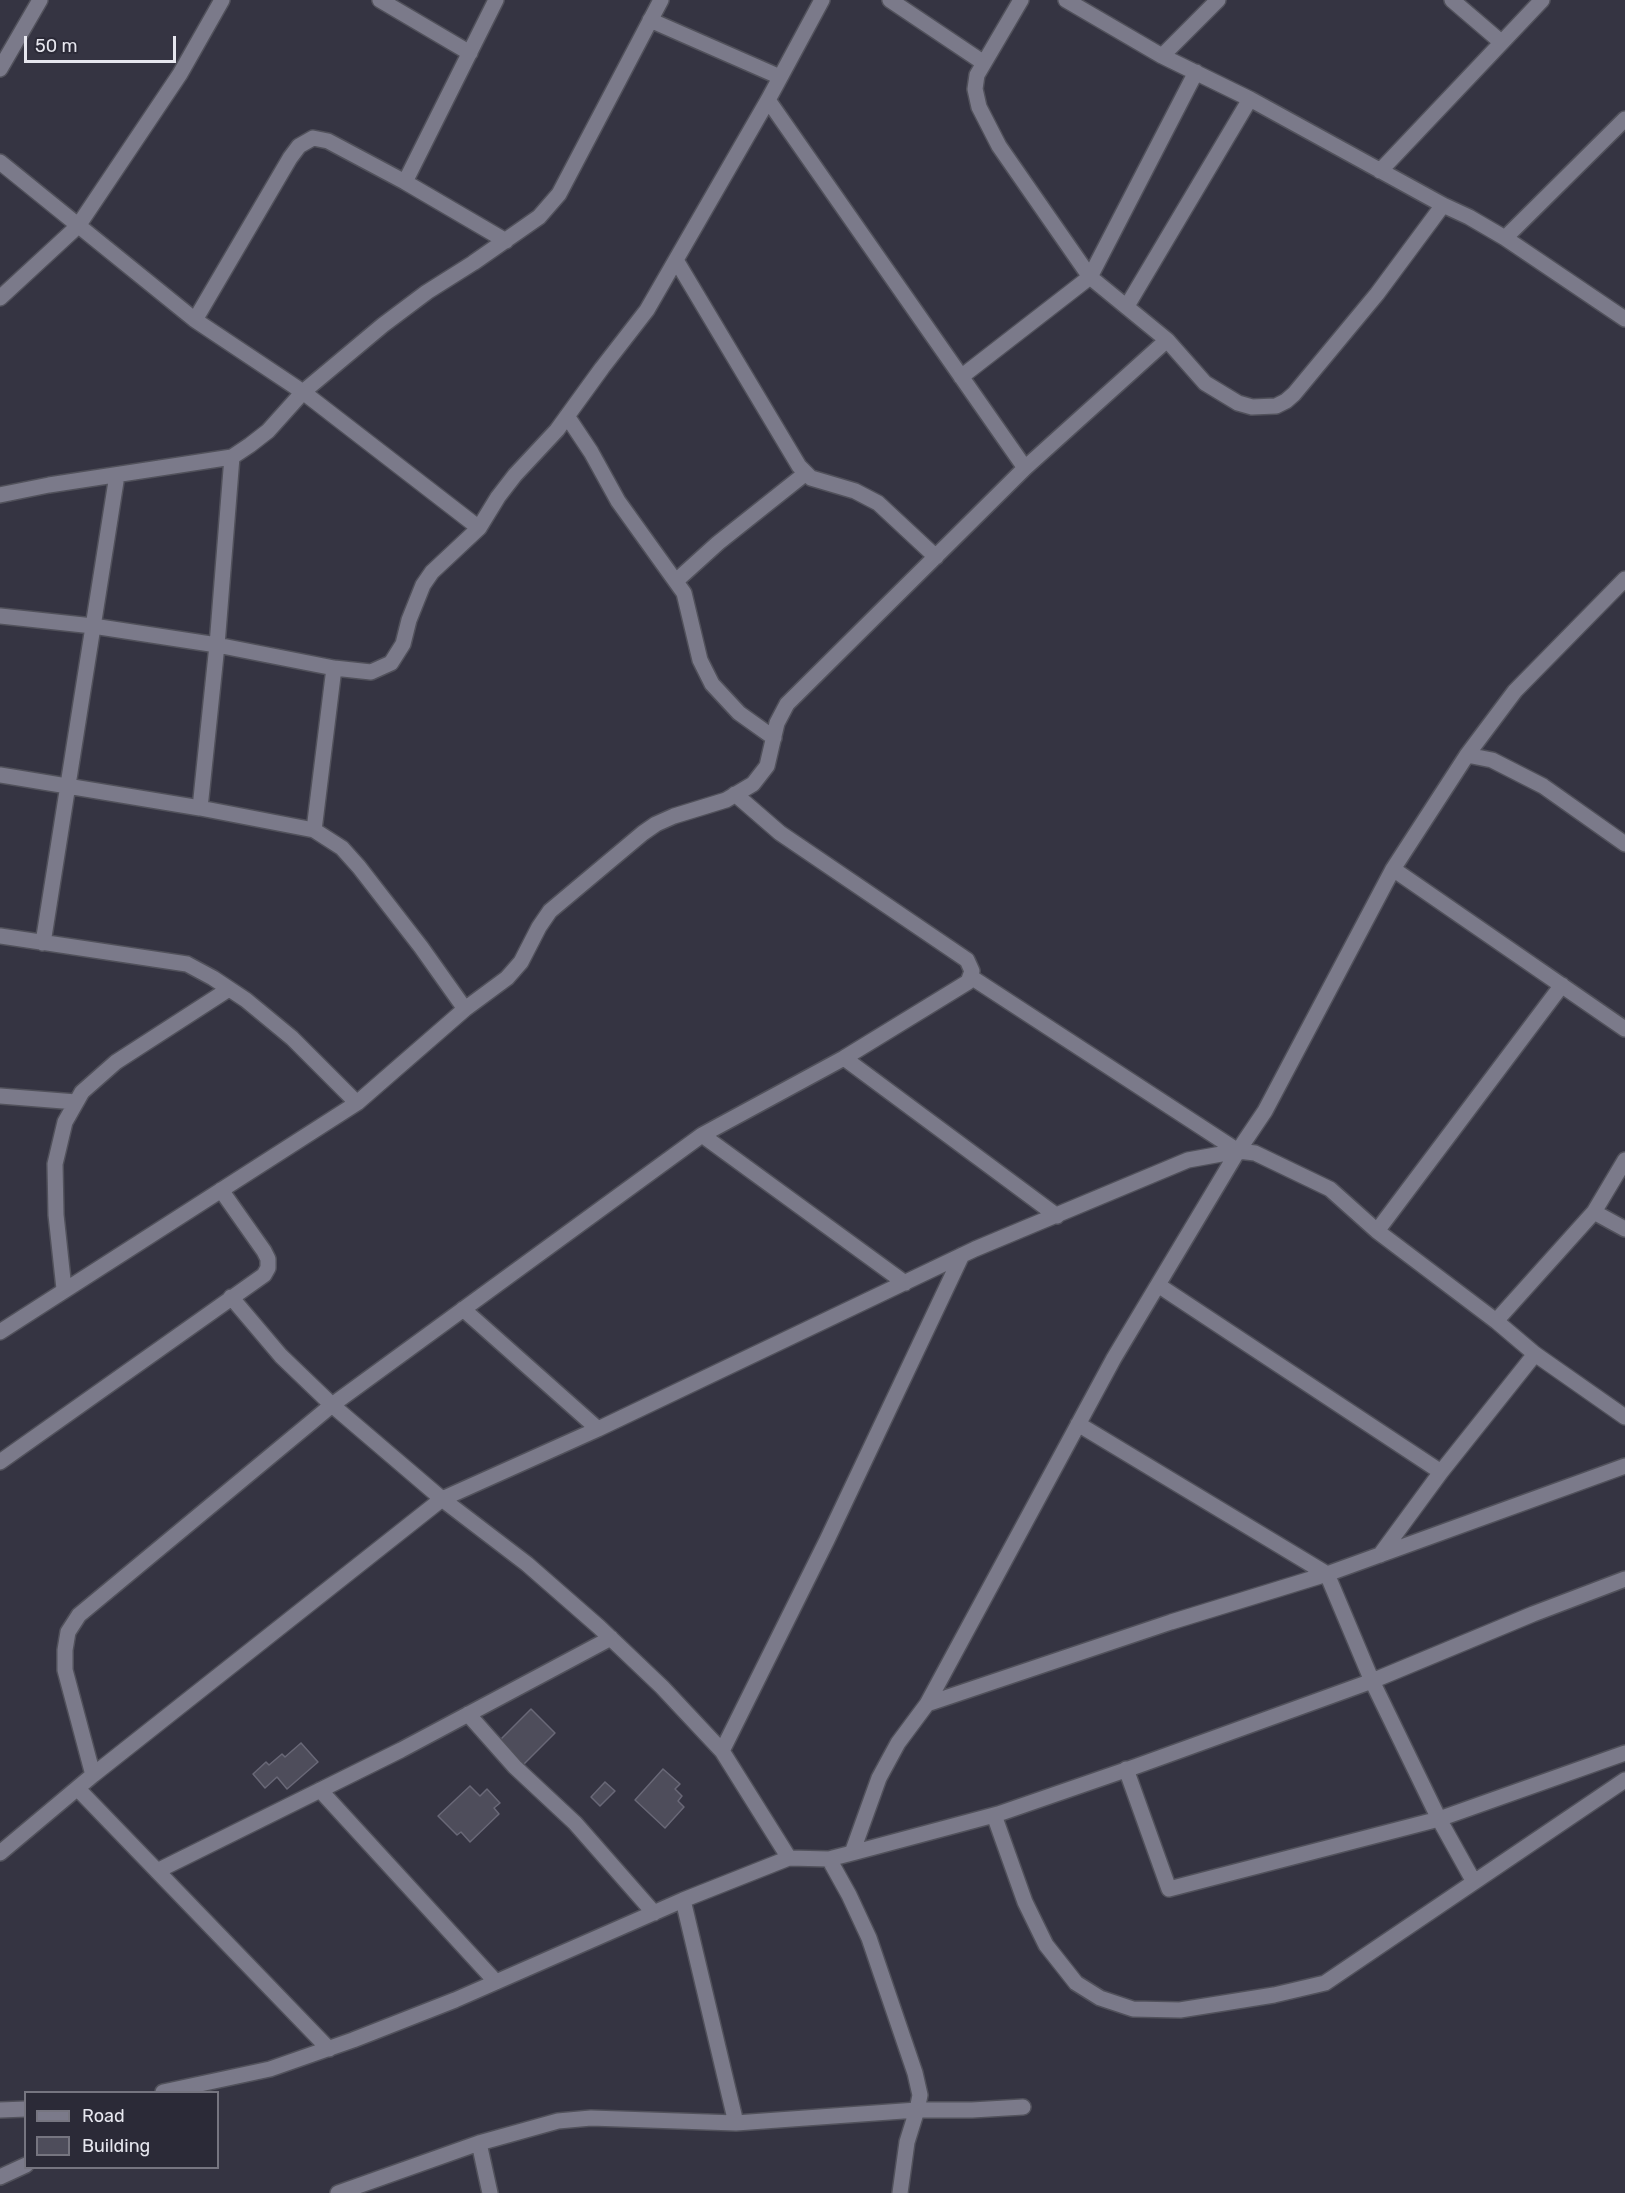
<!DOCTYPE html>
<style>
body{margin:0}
#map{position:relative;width:1625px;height:2193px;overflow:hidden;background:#353442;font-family:Rubik,sans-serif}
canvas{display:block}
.legend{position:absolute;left:24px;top:2091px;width:195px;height:78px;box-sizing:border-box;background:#2b2a37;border:2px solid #767580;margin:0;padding:8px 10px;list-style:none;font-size:18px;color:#e6e6ee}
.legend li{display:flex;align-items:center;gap:12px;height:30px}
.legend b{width:30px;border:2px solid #767580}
.scale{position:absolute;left:24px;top:36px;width:152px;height:27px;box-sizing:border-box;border:3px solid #e6e6ee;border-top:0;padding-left:8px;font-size:18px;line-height:21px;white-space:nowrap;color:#e6e6ee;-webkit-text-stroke:4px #2b2a37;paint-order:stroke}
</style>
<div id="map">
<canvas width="1625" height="2193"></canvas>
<ul class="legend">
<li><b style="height:8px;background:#7b7a8a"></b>Road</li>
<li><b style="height:16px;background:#4e4d5b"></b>Building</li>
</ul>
<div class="scale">50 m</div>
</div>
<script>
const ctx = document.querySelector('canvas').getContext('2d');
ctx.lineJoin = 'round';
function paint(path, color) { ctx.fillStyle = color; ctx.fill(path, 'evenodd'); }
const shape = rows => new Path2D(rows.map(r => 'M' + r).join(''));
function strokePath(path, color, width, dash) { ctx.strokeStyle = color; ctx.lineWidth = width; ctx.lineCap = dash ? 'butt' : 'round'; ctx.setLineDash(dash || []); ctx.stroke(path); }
const building = shape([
 [531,1709,555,1733,520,1768,496,1744,531,1709],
 [301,1743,318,1762,287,1789,277,1777,265,1788,253,1774,266,1762,269,1765,282,1754,285,1757,301,1743],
 [663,1769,680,1784,675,1789,682,1796,678,1801,684,1807,665,1828,635,1800,663,1769],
 [605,1782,615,1791,600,1806,591,1797,605,1782],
 [470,1786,480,1796,487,1789,500,1803,494,1808,499,1814,470,1842,461,1832,457,1835,438,1816,470,1786]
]);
paint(building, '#4e4d5b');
strokePath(building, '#696877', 1.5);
const minor = shape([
 [380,0,470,53],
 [496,0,405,182,506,241],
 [890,0,984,63],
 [1066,0,1162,56,1250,99,1443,205,1469,217,1505,238,1625,319],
 [1452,0,1501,42],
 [650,20,780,77],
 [1162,56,1218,0],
 [0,69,40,0],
 [1196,72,1090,277,1167,340,1205,383,1238,403,1252,407,1276,406,1286,401,1294,394,1377,294,1443,205],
 [768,100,1025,468],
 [0,162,195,320,303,392,479,528],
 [1380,171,1542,0],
 [1505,238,1625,119],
 [676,260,799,466,811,478,855,491,878,503,936,557],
 [0,298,78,226,180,74,222,0],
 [1127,306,1250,99],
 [195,320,290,158,299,146,313,138,328,141,405,182],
 [961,377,1090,277,999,146,979,107,975,89,977,75,1021,0],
 [567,416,591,452,618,501,684,593,700,660,712,684,739,713,774,738],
 [0,495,49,485,232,457,250,445,268,431,303,392,383,325,427,292,473,263,539,217,559,194,661,0],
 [676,581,718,543,806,473],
 [0,616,93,626,217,645,334,668,371,672,391,663,403,644,409,620,423,585,432,572,479,528,498,497,515,475,557,430,602,368,647,310,768,100,822,0],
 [1467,755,1492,760,1543,786,1625,844],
 [0,775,200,808,314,830,342,848,359,867,421,947,465,1009],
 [200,808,217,645,232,457],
 [314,830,334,668],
 [1393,869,1625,1029],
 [0,936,187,964,213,978,246,1000,292,1038,357,1103],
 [43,943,117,475],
 [971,977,1238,1151,1255,1153,1330,1189,1377,1231,1496,1321],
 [844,1058,1057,1216],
 [0,1096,76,1102],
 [702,1135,844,1058,968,982,972,971,967,960,780,833,735,794],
 [1625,1160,1594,1212,1496,1321,1535,1354,1625,1417],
 [1594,1212,1625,1229],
 [1377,1231,1562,985],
 [1158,1285,1441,1472],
 [64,1289,56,1215,55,1164,65,1122,82,1092,116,1062,229,989],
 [231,1297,281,1356,332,1405,442,1499,527,1564,599,1627,662,1687,722,1751,789,1858],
 [463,1309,598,1429],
 [0,1332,357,1103,465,1009,507,978,521,962,539,927,550,911,643,833,656,824,674,816,726,800,753,784,767,766,777,723,787,704,1025,468,1167,340],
 [1078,1424,1327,1574,1372,1681,1439,1819,1474,1882],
 [0,1462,264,1275,268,1268,268,1259,264,1251,221,1190],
 [1380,1555,1441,1472,1535,1354],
 [927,1704,1171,1622,1327,1574,1625,1466],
 [468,1714,515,1767,575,1823,654,1913],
 [722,1751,827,1540,962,1255],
 [1126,1769,1169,1889,1439,1819,1625,1753],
 [93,1775,65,1670,65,1650,68,1632,79,1615,332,1405,702,1135,905,1283],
 [78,1789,329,2049],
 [320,1790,496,1982],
 [994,1815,1025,1902,1046,1945,1076,1983,1100,1998,1133,2009,1180,2010,1274,1995,1325,1983,1625,1780],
 [0,1853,93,1775,442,1499,598,1429,975,1249,1188,1160,1238,1151,1265,1111,1393,869,1467,755,1515,691,1625,579],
 [852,1853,998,1814,1137,1766,1372,1681,1533,1614,1625,1579],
 [829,1859,849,1895,869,1938,915,2073,920,2095,917,2110,907,2142,900,2193],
 [157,1871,401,1750,611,1638],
 [683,1900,736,2123],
 [163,2092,270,2069,353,2040,455,2000,683,1900,789,1858,829,1859,852,1853,879,1778,898,1743,927,1704,1114,1358,1238,1151],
 [0,2110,26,2109],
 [479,2143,490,2193],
 [0,2177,26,2165],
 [338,2193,479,2143,558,2121,591,2118,736,2123,917,2110,972,2110,1023,2107]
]);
strokePath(minor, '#51515b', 18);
strokePath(minor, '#7b7a8a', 15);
</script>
